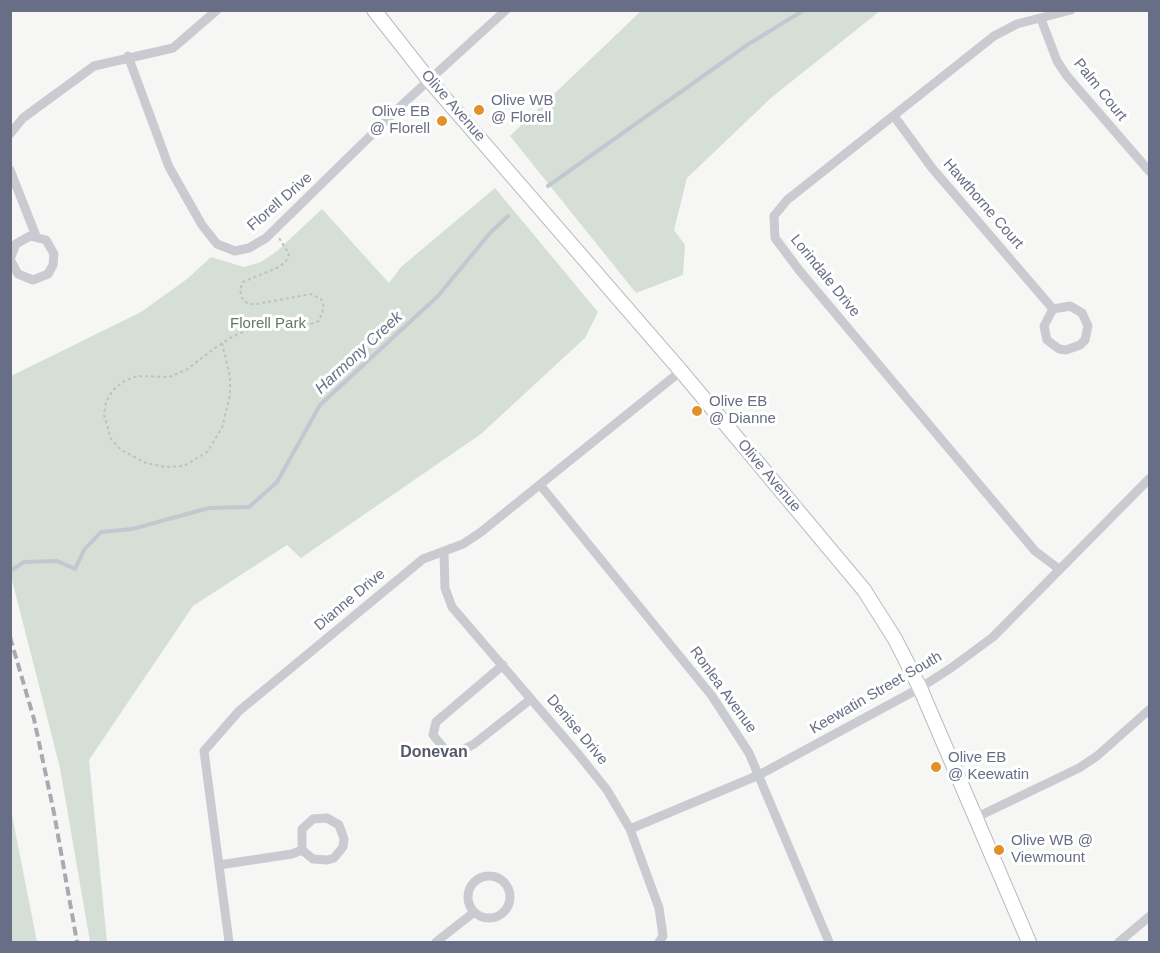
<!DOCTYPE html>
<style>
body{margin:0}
#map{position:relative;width:1160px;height:953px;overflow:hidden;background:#f6f7f4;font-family:Arial,sans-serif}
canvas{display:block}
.frame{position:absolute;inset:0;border:12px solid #676e85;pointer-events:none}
</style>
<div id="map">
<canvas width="1160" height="953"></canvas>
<div class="frame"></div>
</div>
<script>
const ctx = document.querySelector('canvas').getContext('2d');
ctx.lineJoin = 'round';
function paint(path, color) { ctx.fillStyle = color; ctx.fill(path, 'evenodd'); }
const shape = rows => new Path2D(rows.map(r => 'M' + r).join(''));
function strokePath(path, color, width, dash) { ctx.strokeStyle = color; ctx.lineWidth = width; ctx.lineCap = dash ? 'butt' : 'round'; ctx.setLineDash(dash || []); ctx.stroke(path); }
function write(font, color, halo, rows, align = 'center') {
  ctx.font = font + ' Arial,sans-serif'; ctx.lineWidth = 6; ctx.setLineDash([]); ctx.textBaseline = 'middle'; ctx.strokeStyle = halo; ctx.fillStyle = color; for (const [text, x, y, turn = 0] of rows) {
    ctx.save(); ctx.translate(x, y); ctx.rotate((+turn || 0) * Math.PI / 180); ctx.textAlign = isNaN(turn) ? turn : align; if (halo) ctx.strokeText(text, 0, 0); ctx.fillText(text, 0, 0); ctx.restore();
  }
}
paint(shape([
 [641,11,880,11,772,97,687,178,674,230,685,245,683,275,636,293,510,136],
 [495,188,598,312,585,338,481,434,301,558,287,545,193,606,89,760,107,942,90,942,60,768,11,576,11,376,141,312,187,279,211,257,244,267,261,262,277,251,322,209,389,283,401,267],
 [10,810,11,810,37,942,11,942]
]), '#d6dfd6');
strokePath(shape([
 [548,186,747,45,804,10],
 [10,571,24,562,57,561,75,569,84,550,101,532,132,529,209,508,249,507,277,482,320,405,438,296,490,233,508,216]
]), '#c3c8d0', 4);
const secondary = shape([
 [374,10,429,80,681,371,864,590,895,639,920,688,1029,942]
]);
strokePath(secondary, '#babcc2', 16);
strokePath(shape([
 [222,343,230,377,230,395,222,428,207,452,184,466,165,467,146,463,121,450,111,439,104,415,106,402,113,390,124,381,137,376,169,377,186,370,215,348,230,338,245,331,281,325,303,327,319,321,324,307,321,299,311,294,257,304,248,304,242,298,240,290,243,282,279,267,286,261,289,254,279,238]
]), '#bfc0c3', 2, [3, 3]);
strokePath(shape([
 [1041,19,1057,61,1067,76,1150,172],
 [128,56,169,167,202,225,217,244,235,251,249,248,266,238,404,103,506,10],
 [894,116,932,168,1053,309,1070,306,1082,313,1088,326,1085,340,1080,345,1066,350,1059,349,1047,340,1044,326,1053,309],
 [10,134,23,118,94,66,173,48,217,10],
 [10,170,36,236],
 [10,259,16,244,30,236,46,240,54,254,53,265,48,274,33,280,18,274,10,259],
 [541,486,712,696,749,753,829,942],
 [444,552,445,588,452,607,579,755,607,790,630,829,659,908,663,936,659,942],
 [1059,569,1035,551,799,270,775,238,774,216,787,200,994,36,1017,24,1071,10],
 [503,665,436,722,433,735,447,752,457,753,474,744,531,699],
 [975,818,1079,768,1097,756,1150,709],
 [630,829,759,775,920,688,951,668,993,637,1150,478],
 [219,865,292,854,302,850,302,829,313,819,327,818,339,825,344,839,343,847,334,858,327,860,313,859,302,850],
 '468 897a21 21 0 1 1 42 0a21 21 0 1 1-42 0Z',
 [229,942,204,751,239,711,423,559,463,544,481,532,681,371],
 [436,942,473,913],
 [1119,942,1150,916]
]), '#cacbd0', 9);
strokePath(secondary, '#fff', 14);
strokePath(shape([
 [10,637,34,719,54,813,77,942]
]), '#a8aab2', 4, [9, 4.5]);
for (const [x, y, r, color] of [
 [479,110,6,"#e2902a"],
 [442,121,6,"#e2902a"],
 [697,411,6,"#e2902a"],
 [936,767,6,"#e2902a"],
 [999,850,6,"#e2902a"]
]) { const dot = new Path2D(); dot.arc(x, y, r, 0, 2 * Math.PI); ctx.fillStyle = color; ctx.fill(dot); strokePath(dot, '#fff', 2); }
write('15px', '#676e85', '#fff', [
 ["Palm Court",1100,90,51],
 ["Olive Avenue",453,106,49],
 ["Florell Drive",280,202,-41],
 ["Hawthorne Court",983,204,49],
 ["Lorindale Drive",825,276,51],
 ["Olive Avenue",769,476,50],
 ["Dianne Drive",350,600,-40],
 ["Ronlea Avenue",723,690,54],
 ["Keewatin Street South",876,693,-30],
 ["Denise Drive",577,730,50]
]);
write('15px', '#676e85', '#fff', [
 ["Olive WB",491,101],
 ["@ Florell",491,118],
 ["Olive EB",430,112,"right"],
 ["@ Florell",430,129,"right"],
 ["Olive EB",709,402],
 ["@ Dianne",709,419],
 ["Olive EB",948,758],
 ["@ Keewatin",948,775],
 ["Olive WB @",1011,841],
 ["Viewmount",1011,858]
], 'left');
write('15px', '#617864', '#fff', [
 ["Florell Park",268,324]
]);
write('italic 16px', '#687488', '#fff', [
 ["Harmony Creek",359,353,-43]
]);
write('bold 16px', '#545a6a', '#fff', [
 ["Donevan",434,753]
]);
</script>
